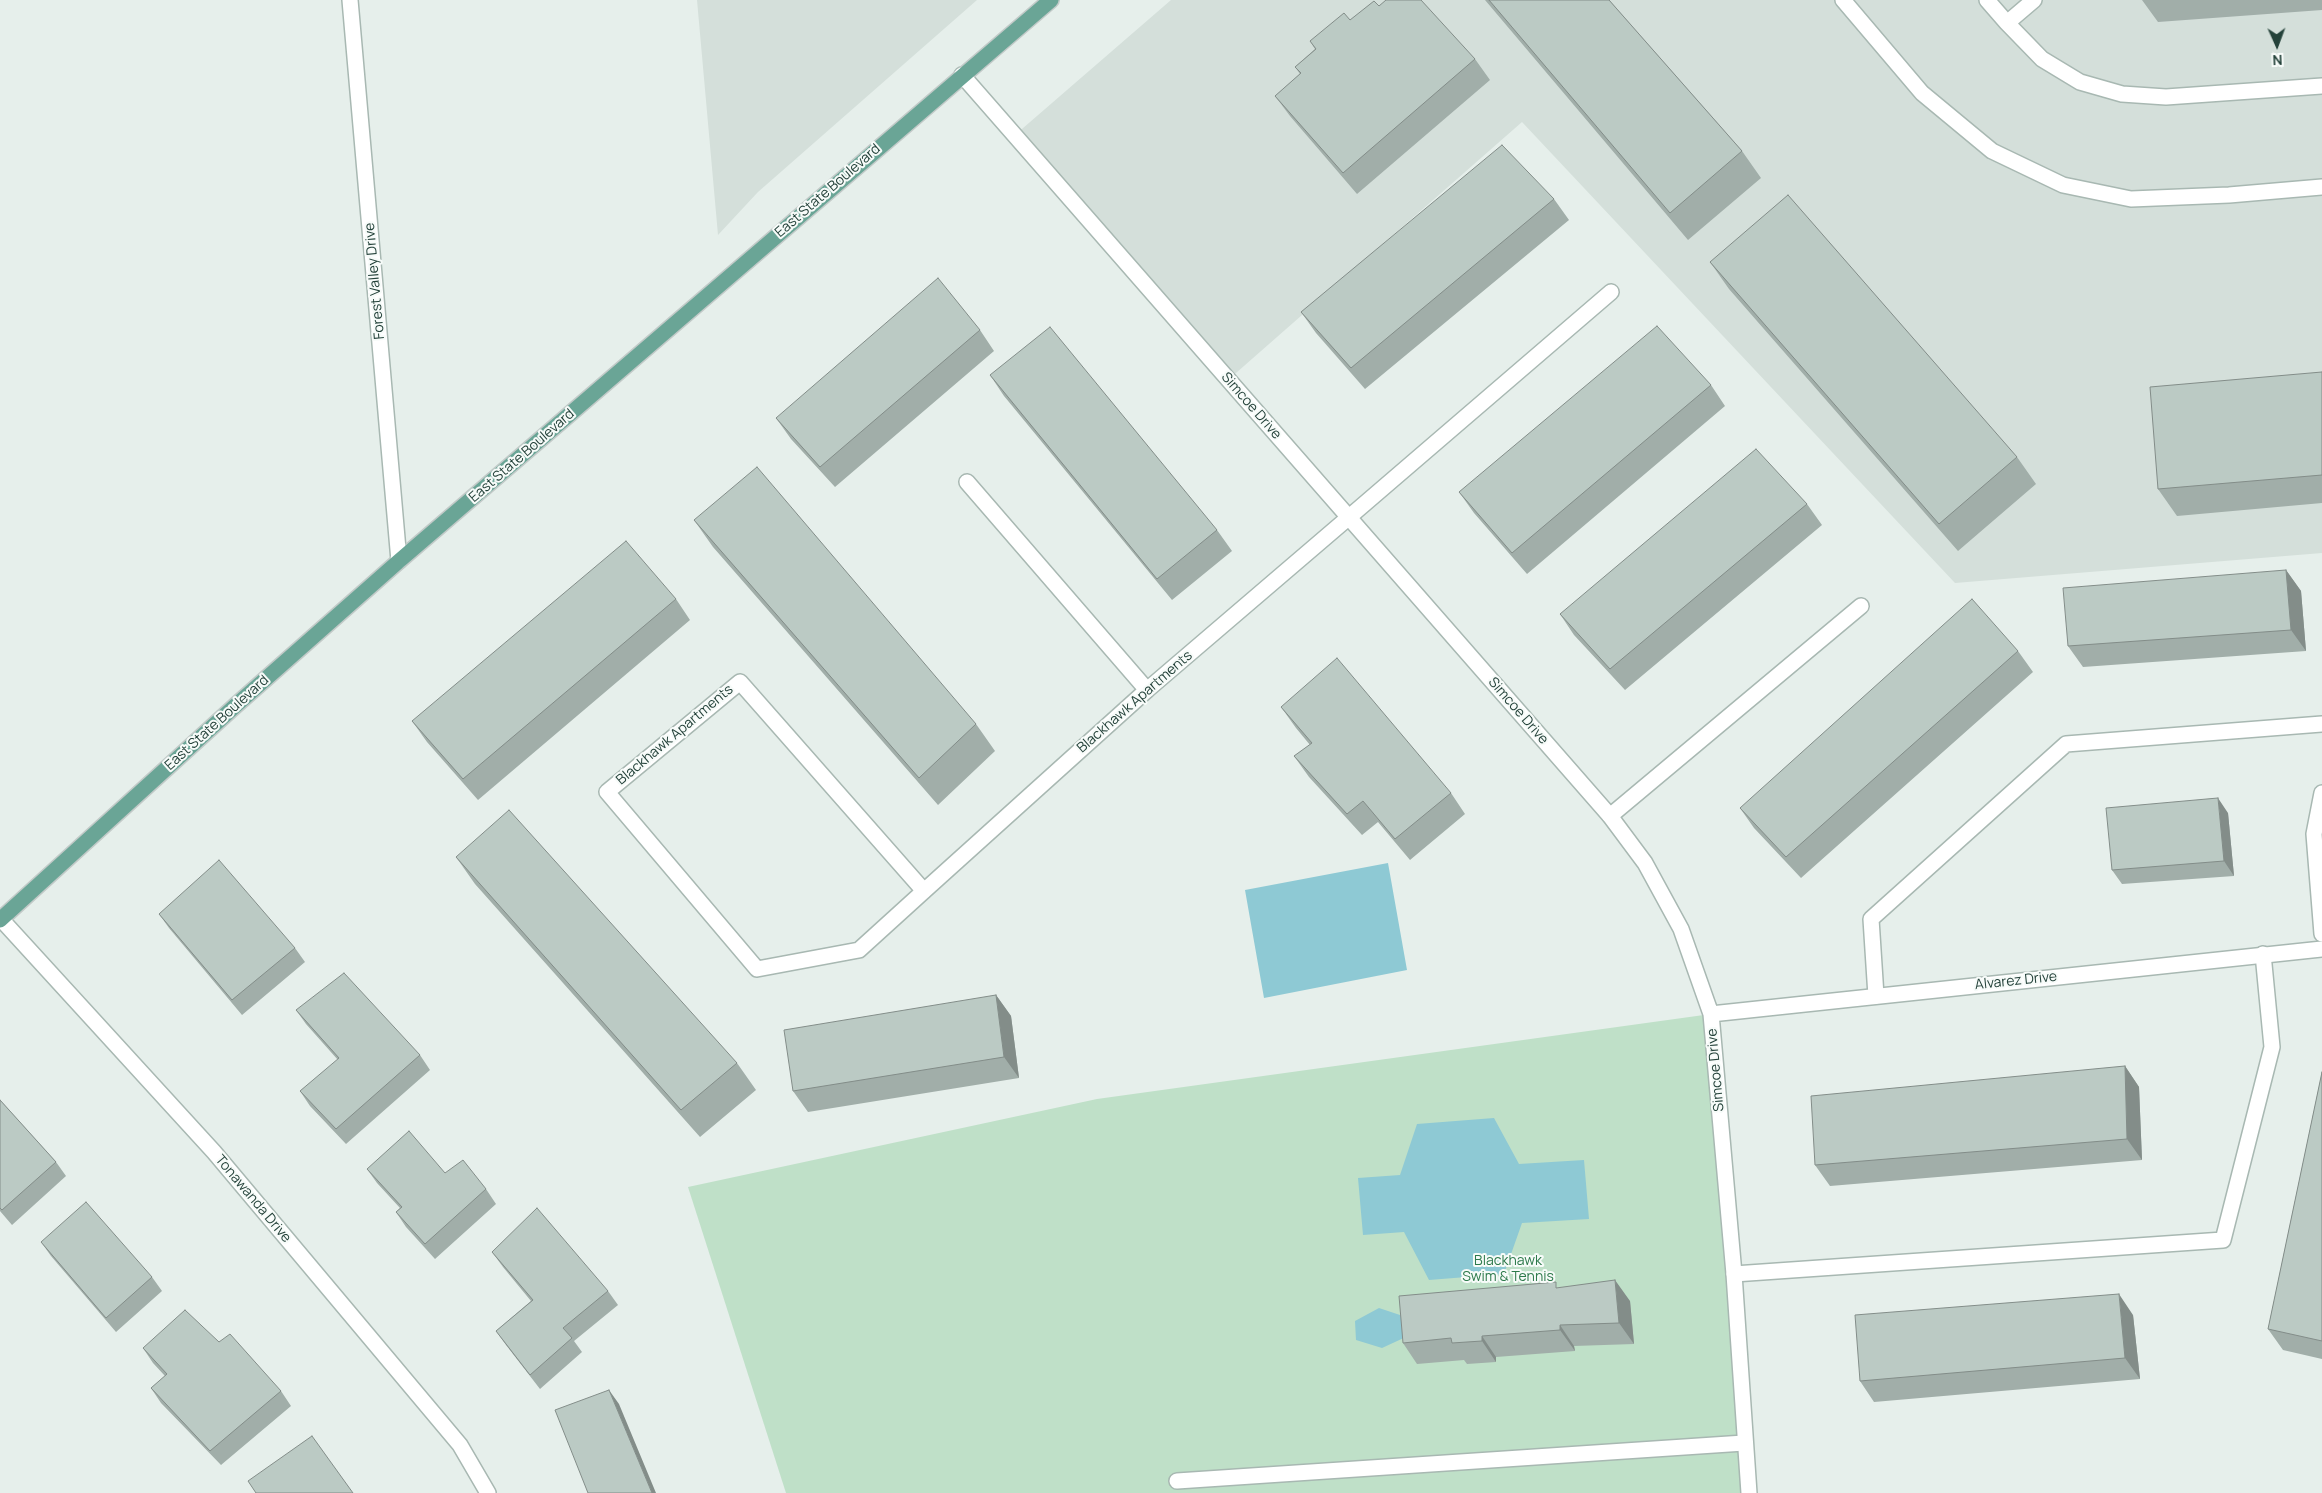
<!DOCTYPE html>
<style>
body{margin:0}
#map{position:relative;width:2322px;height:1493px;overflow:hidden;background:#e6efeb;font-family:Manrope,sans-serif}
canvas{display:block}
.north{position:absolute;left:2252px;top:20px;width:50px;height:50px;-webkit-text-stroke:4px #f7fbf9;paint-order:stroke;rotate:178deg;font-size:14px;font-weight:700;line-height:20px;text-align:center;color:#24423a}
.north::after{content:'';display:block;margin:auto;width:18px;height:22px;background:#24423a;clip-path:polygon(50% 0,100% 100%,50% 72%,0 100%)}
</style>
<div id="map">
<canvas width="2322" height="1493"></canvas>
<div class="north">N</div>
</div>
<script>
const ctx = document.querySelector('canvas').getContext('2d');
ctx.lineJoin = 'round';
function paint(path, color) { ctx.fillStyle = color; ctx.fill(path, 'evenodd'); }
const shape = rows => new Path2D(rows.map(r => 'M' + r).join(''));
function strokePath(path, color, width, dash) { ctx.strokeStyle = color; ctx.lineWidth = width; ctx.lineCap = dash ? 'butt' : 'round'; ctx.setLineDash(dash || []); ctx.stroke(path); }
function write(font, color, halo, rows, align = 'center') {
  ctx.font = font + ' Manrope,sans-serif'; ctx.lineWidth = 4; ctx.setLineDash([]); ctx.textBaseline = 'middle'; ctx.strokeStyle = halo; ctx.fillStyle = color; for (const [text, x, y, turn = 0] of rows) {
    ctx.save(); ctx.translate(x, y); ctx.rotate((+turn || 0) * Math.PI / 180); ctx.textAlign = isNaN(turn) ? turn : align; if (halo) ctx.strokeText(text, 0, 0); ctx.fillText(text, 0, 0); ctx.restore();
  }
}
paint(shape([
 [697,0,977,0,758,192,718,235],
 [1171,0,2322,0,2322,553,1955,583,1522,122,1228,380,1015,135]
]), '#d4dfda');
paint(shape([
 [1711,1014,1749,1493,786,1493,688,1187,1097,1099]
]), '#bfe0c8');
paint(shape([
 [1388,863,1407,970,1264,998,1245,890],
 [1494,1118,1519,1164,1584,1160,1589,1219,1522,1223,1504,1274,1429,1280,1404,1232,1363,1235,1358,1178,1400,1175,1417,1124],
 [1379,1308,1406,1317,1408,1336,1382,1348,1356,1340,1355,1321]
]), '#8ec9d4');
const service = shape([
 [1987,0,2007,23,2034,0],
 [2007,23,2042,59,2080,82,2122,94,2166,97,2322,86],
 [967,482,1147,690],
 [1348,518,1611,292],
 [2322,793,2314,834,2322,934],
 [1610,816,1861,606],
 [1876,996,1871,919,2066,744,2322,724],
 [1734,1274,2223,1240,2272,1047,2263,954],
 [1177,1481,1744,1443]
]);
const minor = shape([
 [350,0,399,561],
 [1843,0,1922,93,1992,151,2063,185,2131,199,2229,195,2322,187],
 [962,75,1610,816,1645,863,1681,929,1711,1014,1734,1274,1749,1493],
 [924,891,859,950,757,969,607,792,740,682,924,891,1147,690,1348,518],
 [1,919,214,1152,460,1445,488,1493],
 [1711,1014,2322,949]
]);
const primary = shape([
 [0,920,235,706,399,561,1051,0]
]);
strokePath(service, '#a8b8b2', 18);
strokePath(minor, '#a8b8b2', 18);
strokePath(primary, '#c2cac8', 18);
strokePath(service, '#fff', 15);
strokePath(minor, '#fff', 15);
strokePath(primary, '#6aa596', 15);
paint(shape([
 [1485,0,1609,0,1742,151,1761,178,1688,240],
 [2142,0,2322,0,2322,10,2158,22],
 [1379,6,1475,59,1490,80,1357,194,1290,116,1275,96,1300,74,1295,67,1315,49,1310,41],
 [1554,199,1569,220,1365,389,1316,333,1301,312],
 [1710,262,2017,457,2036,484,1958,551,1729,289],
 [980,330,994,351,835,487,791,439,776,418],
 [2322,372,2322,503,2177,516,2158,489],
 [990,375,1217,530,1232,551,1172,600,1004,396],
 [1711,385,1725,406,1527,574,1474,513,1459,492],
 [1807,504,1822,525,1625,690,1574,635,1560,614],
 [694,520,976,724,995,751,938,805,713,547],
 [2286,570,2301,591,2306,651,2083,667,2068,646],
 [676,599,690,620,478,800,427,742,412,721],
 [2018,651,2033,672,1801,878,1754,828,1740,808],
 [1281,707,1451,793,1465,814,1410,860,1378,822,1362,835,1309,777,1294,756,1310,745,1296,728],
 [2228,813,2234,876,2122,884,2112,870],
 [456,857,737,1063,756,1090,700,1137,475,884],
 [159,914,295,948,305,962,242,1015,169,928],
 [996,995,1011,1016,1019,1078,808,1112,793,1091],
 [296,1010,420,1055,430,1070,346,1144,310,1106,300,1091,338,1060,306,1024],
 [2125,1066,2139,1087,2142,1160,1830,1186,1815,1165],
 [2322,1072,2322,1359,2283,1350,2268,1329],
 [0,1100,56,1162,66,1176,12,1225,0,1211],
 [367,1169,445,1173,486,1189,496,1204,435,1259,406,1227,396,1212,400,1208,377,1183],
 [41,1242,152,1277,162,1291,116,1332,51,1256],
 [492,1252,608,1291,618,1305,574,1341,582,1352,540,1389,506,1345,496,1331,531,1301,503,1267],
 [1560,1288,1630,1301,1634,1344,1574,1346,1575,1351,1496,1357,1496,1362,1467,1364,1464,1360,1417,1364,1403,1343],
 [2133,1315,2140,1379,1874,1402,1860,1381],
 [219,1342,281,1391,291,1406,221,1465,161,1403,151,1388,165,1376,153,1363,143,1348]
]), '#a1aea9');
paint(shape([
 [2286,570,2301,591,2306,651,2291,630],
 [2218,798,2228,813,2234,876,2224,861],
 [996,995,1011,1016,1019,1078,1004,1057],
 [2125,1066,2139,1087,2142,1160,2127,1139],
 [1615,1280,1630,1301,1634,1344,1619,1323],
 [2119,1294,2133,1315,2140,1379,2125,1358],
 [1560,1325,1574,1346,1575,1351,1560,1330],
 [1482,1336,1496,1357,1496,1362,1482,1341],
 [609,1390,619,1404,656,1493,652,1493]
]), '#838d89');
const building = shape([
 [1386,0,1421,0,1475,59,1343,173,1275,96,1301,73,1295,67,1316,49,1310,41,1344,13,1350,20,1374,1,1379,6,1386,0],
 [1489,0,1609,0,1742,151,1670,213,1489,0],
 [1502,145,1554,199,1351,368,1301,312,1502,145],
 [1788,195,2017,457,1939,524,1710,262,1788,195],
 [938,278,980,330,820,467,776,418,938,278],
 [1657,326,1711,385,1512,553,1459,492,1657,326],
 [1050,327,1217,530,1157,579,990,375,1050,327],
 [2322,372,2322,475,2158,489,2150,387,2322,372],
 [1756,449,1807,504,1610,669,1560,614,1756,449],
 [757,467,976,724,919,778,694,520,757,467],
 [626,541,676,599,463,779,412,721,626,541],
 [2286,570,2291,630,2068,646,2063,588,2286,570],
 [1972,599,2018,651,1786,857,1740,808,1972,599],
 [1337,658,1451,793,1395,839,1363,801,1347,814,1294,756,1312,743,1281,707,1337,658],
 [2218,798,2224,861,2112,870,2106,808,2218,798],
 [509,810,737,1063,681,1110,456,857,509,810],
 [219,860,295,948,232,1000,159,914,219,860],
 [344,973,420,1055,336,1129,300,1091,339,1058,296,1010,344,973],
 [996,995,1004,1057,793,1091,784,1030,996,995],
 [2125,1066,2127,1139,1815,1165,1811,1096,2125,1066],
 [2322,1072,2322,1341,2268,1329,2322,1072],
 [0,1100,56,1162,2,1210,0,1208,0,1100],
 [409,1131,445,1173,463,1160,486,1189,425,1244,396,1212,402,1207,367,1169,409,1131],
 [86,1202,152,1277,106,1318,41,1242,86,1202],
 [537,1208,608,1291,563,1328,572,1338,530,1375,496,1331,533,1300,492,1252,537,1208],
 [1615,1280,1619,1323,1560,1325,1560,1330,1482,1336,1482,1341,1452,1343,1451,1338,1403,1343,1399,1296,1556,1282,1556,1288,1615,1280],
 [2119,1294,2125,1358,1860,1381,1855,1315,2119,1294],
 [185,1310,219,1342,230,1334,281,1391,210,1451,151,1388,167,1374,143,1348,185,1310],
 [609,1390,652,1493,588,1493,555,1410,609,1390],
 [312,1436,353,1493,256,1493,248,1481,312,1436]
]);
paint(building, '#bbcac4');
strokePath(building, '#838d89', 1);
write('14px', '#24423a', '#f7fbf9', [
 ["East State Boulevard",828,191,-41],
 ["Forest Valley Drive",375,281,-95],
 ["Simcoe Drive",1251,406,49],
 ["East State Boulevard",522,456,-41],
 ["Blackhawk Apartments",1135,702,-41],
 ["Simcoe Drive",1518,711,49],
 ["East State Boulevard",217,723,-42],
 ["Blackhawk Apartments",675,735,-40],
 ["Alvarez Drive",2016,981,-6],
 ["Simcoe Drive",1716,1070,-95],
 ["Tonawanda Drive",253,1199,50]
]);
write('14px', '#2d7a4b', '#f7fbf9', [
 ["Blackhawk",1508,1261],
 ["Swim & Tennis",1508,1277]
]);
</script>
